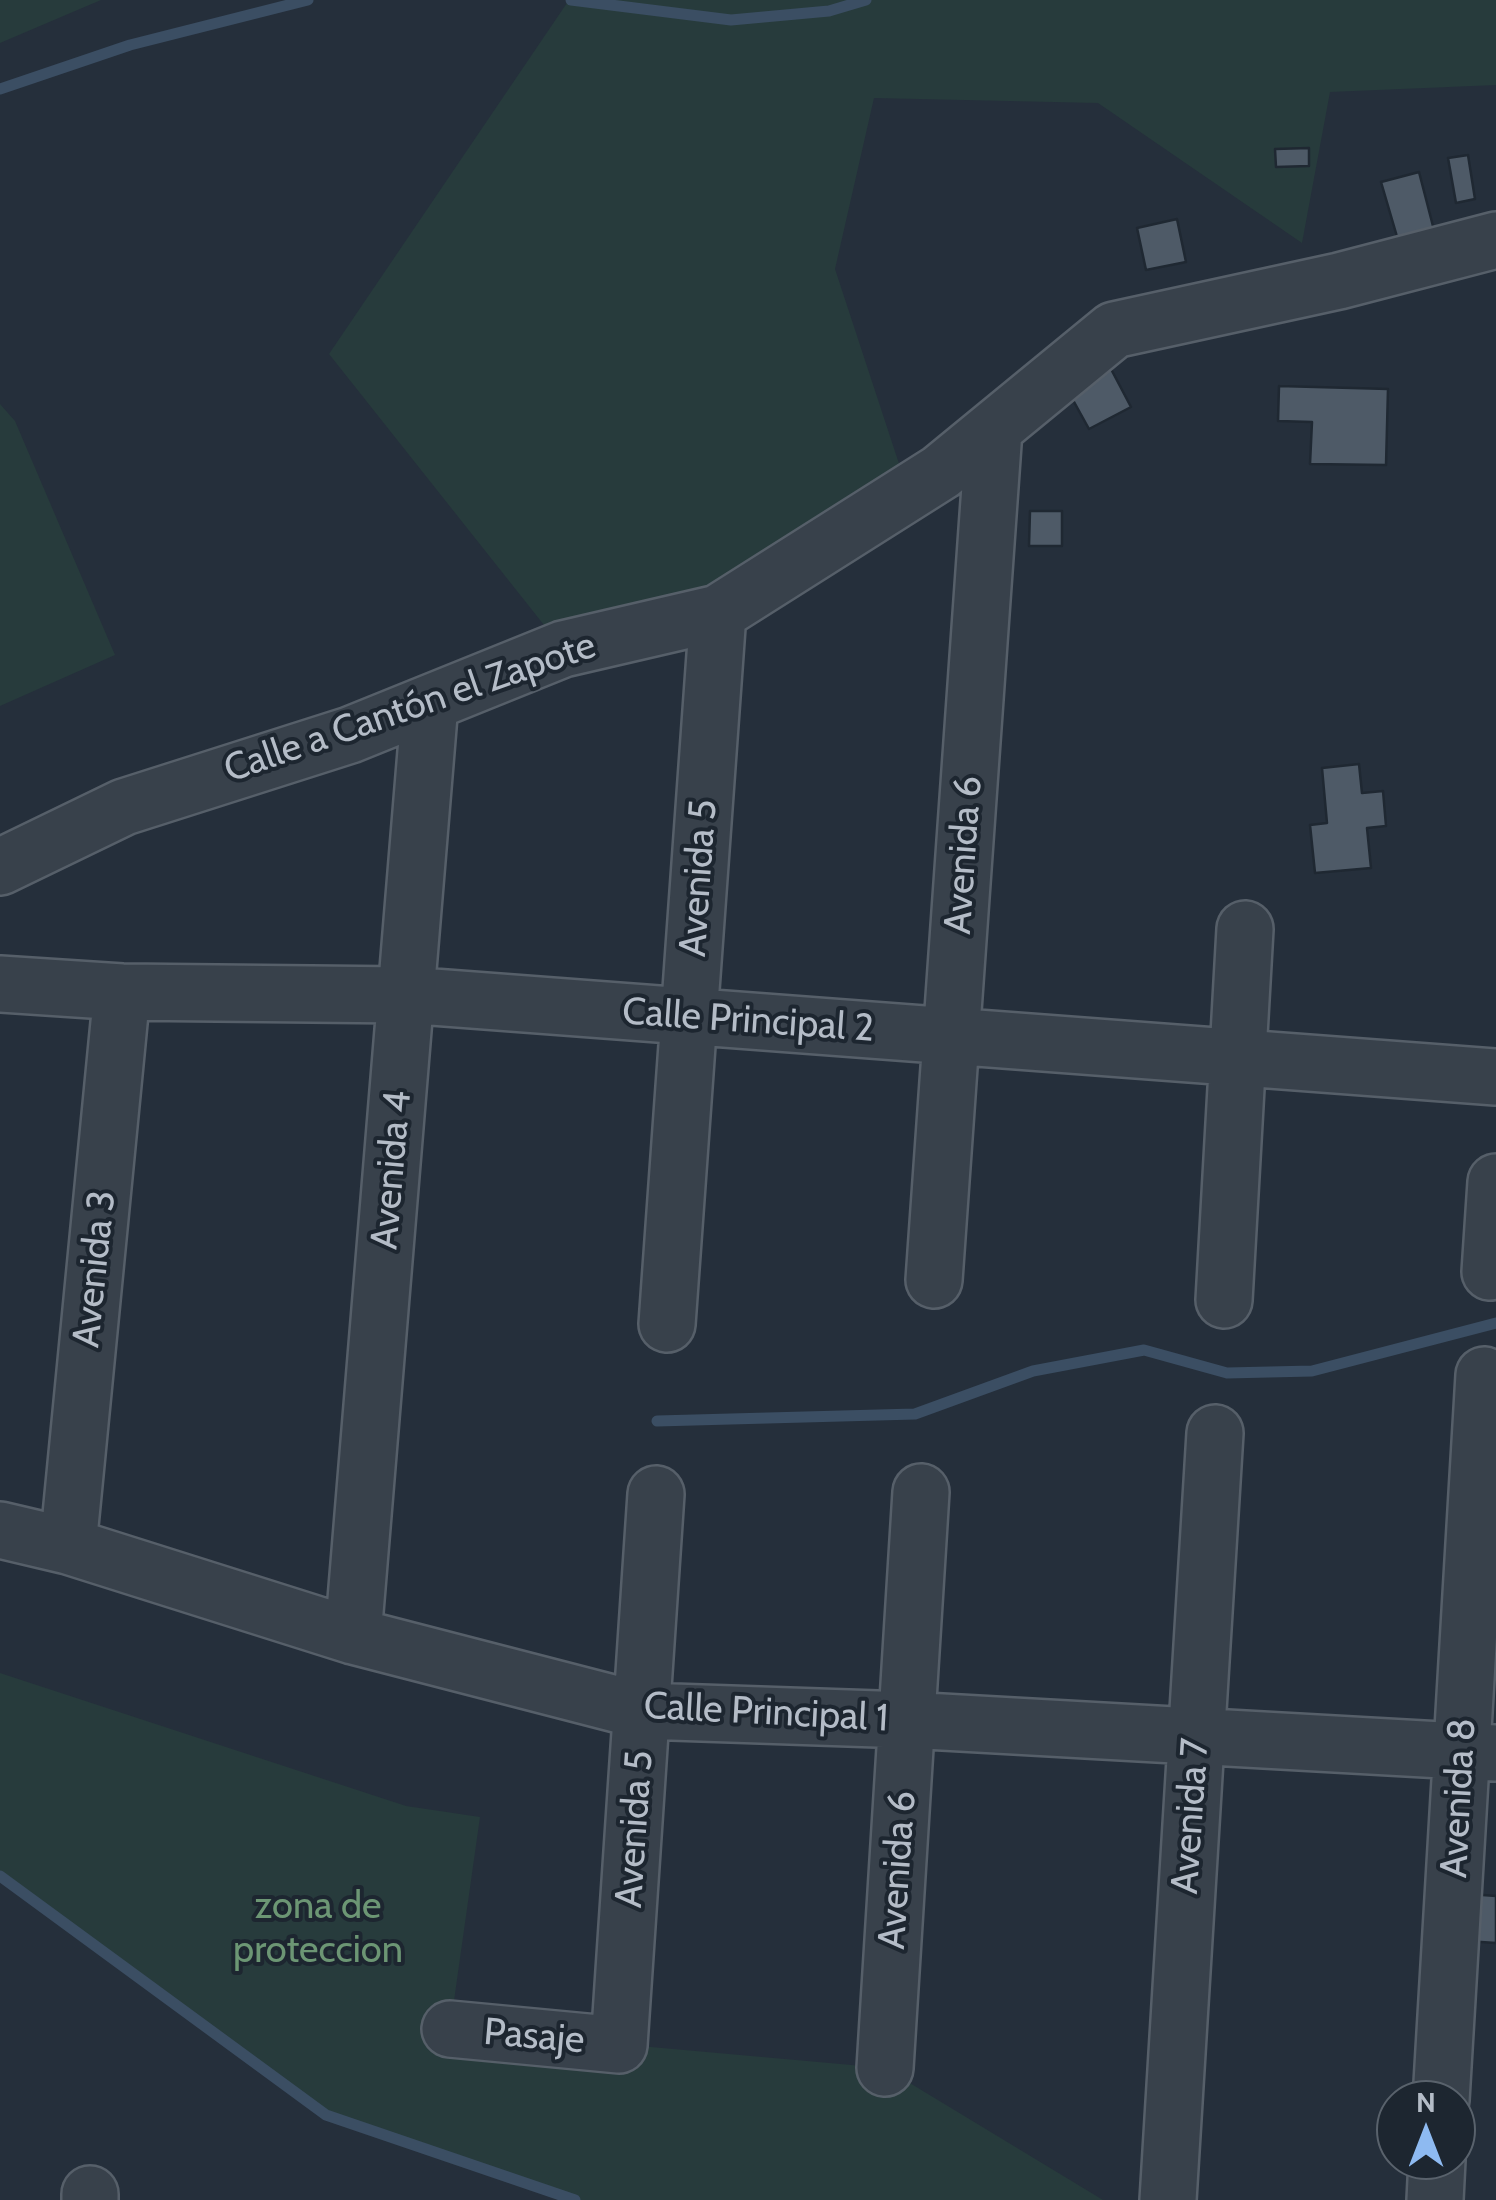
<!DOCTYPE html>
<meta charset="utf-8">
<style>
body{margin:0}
#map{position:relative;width:1496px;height:2200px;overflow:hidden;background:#252f3b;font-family:Cabin,sans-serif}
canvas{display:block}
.north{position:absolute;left:1376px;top:2080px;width:100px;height:100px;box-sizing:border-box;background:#1d2630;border:2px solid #59626c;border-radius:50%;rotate:0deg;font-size:28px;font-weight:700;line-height:40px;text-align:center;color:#b4bcc7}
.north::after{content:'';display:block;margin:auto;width:35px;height:45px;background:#8ebaf1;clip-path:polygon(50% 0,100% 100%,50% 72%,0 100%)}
</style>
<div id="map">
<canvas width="1496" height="2200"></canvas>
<div class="north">N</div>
</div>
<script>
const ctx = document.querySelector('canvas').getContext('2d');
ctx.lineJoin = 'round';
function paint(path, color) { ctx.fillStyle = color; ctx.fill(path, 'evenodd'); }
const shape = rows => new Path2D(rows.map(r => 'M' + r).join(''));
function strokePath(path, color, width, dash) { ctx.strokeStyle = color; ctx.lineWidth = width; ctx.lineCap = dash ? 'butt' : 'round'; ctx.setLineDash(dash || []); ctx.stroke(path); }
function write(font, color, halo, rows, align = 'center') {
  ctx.font = font + ' Cabin,sans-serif'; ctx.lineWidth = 8; ctx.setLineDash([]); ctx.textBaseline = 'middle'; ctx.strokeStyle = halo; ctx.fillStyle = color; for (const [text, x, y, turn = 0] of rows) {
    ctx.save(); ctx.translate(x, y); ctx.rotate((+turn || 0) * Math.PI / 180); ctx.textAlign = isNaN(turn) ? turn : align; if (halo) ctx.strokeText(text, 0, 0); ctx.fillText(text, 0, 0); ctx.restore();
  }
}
paint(shape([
 [0,0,101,0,0,43],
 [569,0,1496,0,1496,85,1330,92,1302,243,1098,103,874,98,835,269,907,488,705,595,563,649,329,354],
 [0,404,15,421,115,655,0,706],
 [0,1673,406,1806,480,1817,450,2029,885,2068,1103,2200,575,2200,326,2115,0,1876]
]), '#273b3c');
strokePath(shape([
 [571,0,731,20,829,11,866,0],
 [0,89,130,45,308,0],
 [657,1421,915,1414,1033,1371,1144,1350,1227,1373,1312,1371,1496,1323],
 [0,1876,326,2115,575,2200]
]), '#3b4e63', 11);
const building = shape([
 [1309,148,1309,166,1276,167,1275,149,1309,148],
 [1468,155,1475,199,1456,203,1448,158,1468,155],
 [1419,172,1434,230,1398,240,1381,182,1419,172],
 [1177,219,1186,262,1146,270,1137,228,1177,219],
 [1111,369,1131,407,1089,429,1068,391,1111,369],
 [1279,386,1388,389,1386,465,1310,464,1312,422,1278,421,1279,386],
 [1030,511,1062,511,1062,546,1029,546,1030,511],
 [1359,764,1362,793,1383,791,1386,826,1367,828,1371,868,1315,873,1310,825,1327,823,1322,768,1359,764],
 [1469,1894,1496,1896,1496,1943,1466,1941,1469,1894]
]);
paint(building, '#4e5a67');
strokePath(building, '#1f2832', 2.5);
const minor = shape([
 [0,867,124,807,350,735,563,649,718,613,941,472,1114,330,1339,281,1496,240],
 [0,984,122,992,406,995,1496,1077],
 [1490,1272,1496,1182],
 [934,1280,994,430],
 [1224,1300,1245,929],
 [667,1324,718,613],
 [0,1530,68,1546,353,1636,643,1711,907,1720,1496,1753],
 [68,1546,122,992],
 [353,1636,430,703],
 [450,2029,619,2045,656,1494],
 [885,2068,921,1492],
 [1441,2100,1484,1375],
 [90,2200,90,2194],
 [1168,2200,1215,1433],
 [1435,2200,1437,2160]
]);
strokePath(minor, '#565f69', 60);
strokePath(minor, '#38414b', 55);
write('38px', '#b4bcc7', '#1d2630', [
 ["Calle a Cantón el Zapote",410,708,-19],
 ["Avenida 6",964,855,-86],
 ["Avenida 5",699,878,-86],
 ["Calle Principal 2",748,1021,4],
 ["Avenida 4",392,1170,-85],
 ["Avenida 3",95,1269,-84],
 ["Calle Principal 1",766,1713,3],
 ["Avenida 8",1459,1798,-87],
 ["Avenida 7",1191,1816,-86],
 ["Avenida 5",635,1829,-86],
 ["Avenida 6",898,1870,-86],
 ["Pasaje",534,2037,5]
]);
write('38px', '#6c9674', '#1d2630', [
 ["zona de",318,1907],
 ["proteccion",318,1951]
]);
</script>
